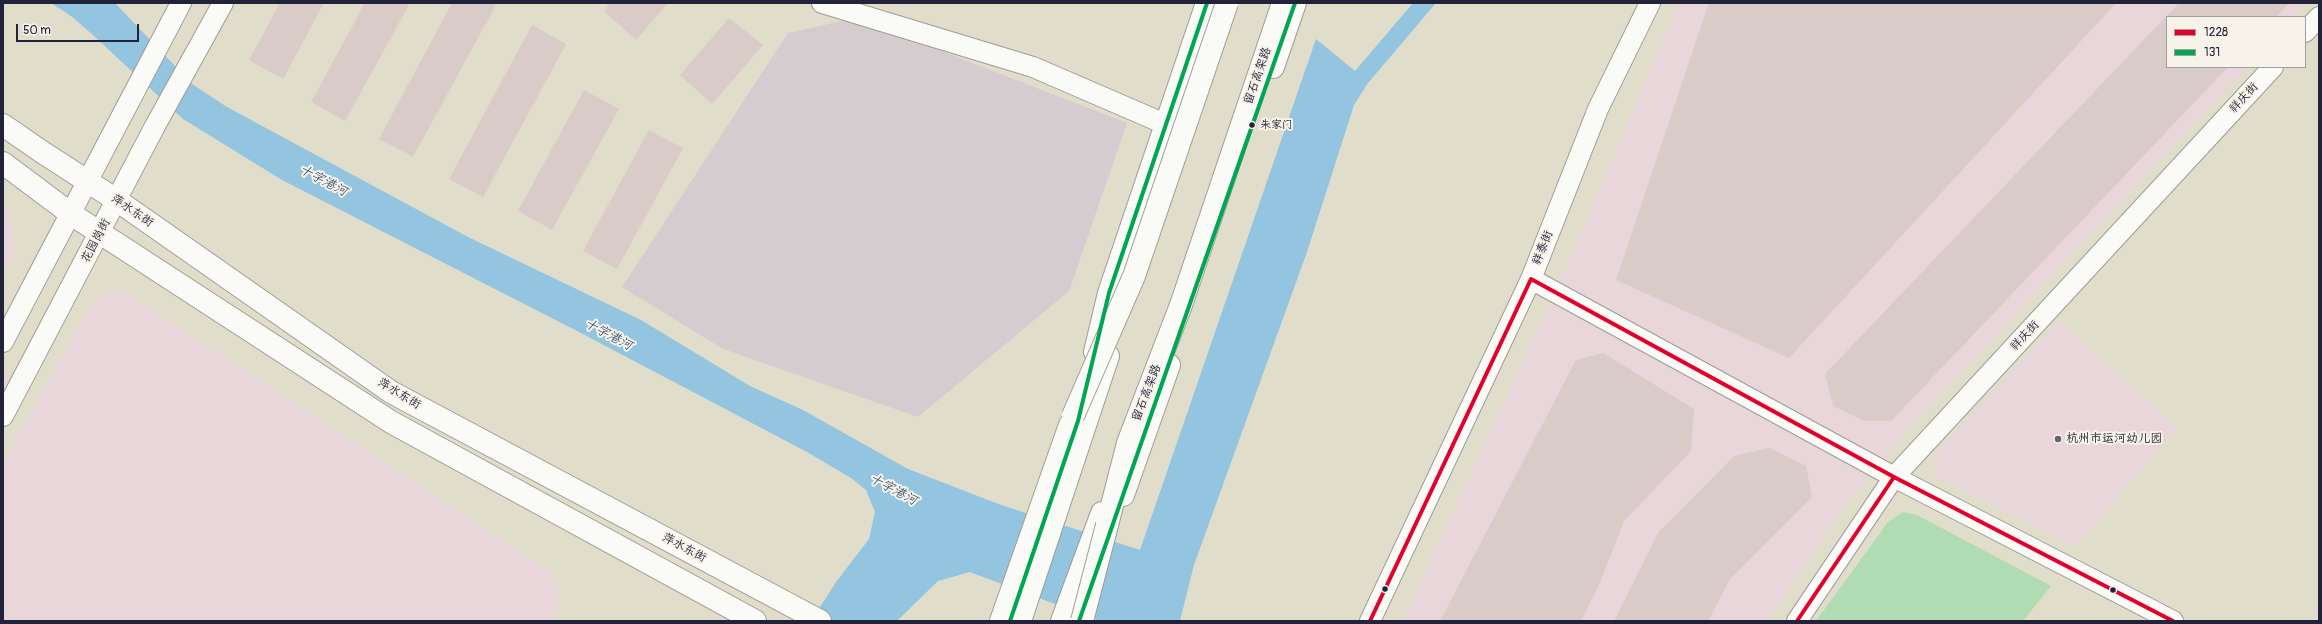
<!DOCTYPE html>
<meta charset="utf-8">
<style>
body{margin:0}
#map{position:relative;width:2322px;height:624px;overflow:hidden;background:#e1ddcb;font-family:Pangolin,sans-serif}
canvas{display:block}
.frame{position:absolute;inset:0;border:4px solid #22223b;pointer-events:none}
.legend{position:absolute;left:2166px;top:16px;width:140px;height:52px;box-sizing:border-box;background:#f7f3e8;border:1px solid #a29fa3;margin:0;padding:5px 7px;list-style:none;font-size:12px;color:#22223b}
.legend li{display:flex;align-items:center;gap:8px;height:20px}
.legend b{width:20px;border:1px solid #a29fa3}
.scale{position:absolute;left:16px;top:24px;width:123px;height:18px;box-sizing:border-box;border:2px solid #22223b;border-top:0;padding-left:5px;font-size:12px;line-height:14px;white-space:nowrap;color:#22223b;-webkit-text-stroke:3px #f7f3e8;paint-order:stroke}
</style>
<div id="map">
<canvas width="2322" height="624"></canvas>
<div class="frame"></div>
<ul class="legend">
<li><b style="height:5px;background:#e4002b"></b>1228</li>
<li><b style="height:5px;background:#00a651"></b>131</li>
</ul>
<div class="scale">50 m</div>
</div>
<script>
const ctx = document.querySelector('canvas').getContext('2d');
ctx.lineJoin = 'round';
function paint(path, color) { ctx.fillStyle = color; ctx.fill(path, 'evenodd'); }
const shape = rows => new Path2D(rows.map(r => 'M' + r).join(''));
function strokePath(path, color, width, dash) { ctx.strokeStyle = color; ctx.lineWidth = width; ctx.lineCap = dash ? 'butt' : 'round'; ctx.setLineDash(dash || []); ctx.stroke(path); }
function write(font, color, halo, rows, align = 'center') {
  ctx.font = font + ' Pangolin,"LXGW WenKai TC",sans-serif'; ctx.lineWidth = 4; ctx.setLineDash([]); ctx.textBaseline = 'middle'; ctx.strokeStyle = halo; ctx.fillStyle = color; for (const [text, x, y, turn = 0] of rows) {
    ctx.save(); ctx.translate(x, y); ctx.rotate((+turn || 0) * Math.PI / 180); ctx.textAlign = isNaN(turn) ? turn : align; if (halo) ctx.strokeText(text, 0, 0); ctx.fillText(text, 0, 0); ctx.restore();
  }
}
paint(shape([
 [1679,3,2307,3,2293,17,2167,17,2167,67,2247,67,1909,427,1844,506,1767,621,1403,621,1572,255],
 [3,208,7,211,13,233,16,252,3,276],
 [115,290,131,296,549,571,560,593,554,615,549,621,3,621,3,464,91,304,101,295],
 [2059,322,2177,428,2075,546,1936,476,1934,465,1939,450]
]), '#e8d6db');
paint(shape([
 [847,20,903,36,1127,123,1069,291,918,417,723,349,622,287,788,33]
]), '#d5ccd0');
paint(shape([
 [1903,512,1917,515,2051,586,2023,621,1816,621,1888,522]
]), '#afdcb3');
paint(shape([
 [51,3,115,3,192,84,227,107,468,237,641,320,750,386,803,410,908,469,1001,505,1140,550,1316,39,1355,71,1413,3,1436,3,1368,83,1354,105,1307,252,1194,565,1180,621,1100,621,970,572,938,581,897,621,811,621,836,582,869,539,875,512,866,490,851,478,807,452,577,331,282,180,183,119,94,36,71,16]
]), '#93c4e0');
paint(shape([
 [280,3,324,3,283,79,249,60],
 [365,3,410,3,345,121,311,102],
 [452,3,497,3,413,157,379,139],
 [610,3,668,3,636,40,604,11],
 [1709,3,2116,3,1789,358,1616,280],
 [2179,3,2289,3,2276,17,2167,17,2167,67,2228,67,1891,421,1864,421,1833,406,1825,374],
 [729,18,763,45,712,104,680,75],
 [532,25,566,44,483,197,449,179],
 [584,90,619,109,552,230,518,211],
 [649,130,683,148,617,269,583,251],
 [1603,353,1694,409,1691,451,1624,521,1599,585,1581,621,1440,621,1576,360],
 [1769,448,1806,466,1812,497,1730,579,1708,621,1614,621,1658,533,1734,456]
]), '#d9cbc7');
const minor = shape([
 [822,3,1033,67,1165,124],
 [2305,32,2319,17],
 [1531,279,1894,477,2173,621],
 [3,342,181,3],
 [3,416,155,126,223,3],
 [1370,621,1531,279,1598,109,1650,3],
 [1797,621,1894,477,2273,67]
]);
const major = shape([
 [1273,67,1295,3],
 [3,125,42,152,118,201,391,392,820,621],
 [3,163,71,214,391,422,755,621],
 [1095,352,1109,293,1207,3],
 [1123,495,1169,365]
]);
const highway = shape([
 [1107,525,1128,443,1181,305,1283,3],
 [1001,621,1070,425],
 [1020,621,1108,356],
 [1062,621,1102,513]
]);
strokePath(minor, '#9e9c95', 22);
strokePath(major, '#9e9c95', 24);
strokePath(highway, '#9e9c95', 24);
strokePath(minor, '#fafaf7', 20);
strokePath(major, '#fafaf7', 22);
strokePath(highway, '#fafaf7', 22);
const highwayBridge = shape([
 [1073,416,1134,276,1227,3],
 [1082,621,1107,525]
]);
strokePath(highwayBridge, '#9e9c95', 24, []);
strokePath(highwayBridge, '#fafaf7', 22);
strokePath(shape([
 [1370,621,1531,279,1894,477,2173,621],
 [1797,621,1894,477]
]), '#e4002b', 4);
strokePath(shape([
 [1010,621,1078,421,1109,293,1207,3],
 [1079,621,1295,3]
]), '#00a651', 4);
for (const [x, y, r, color] of [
 [1252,125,3.5,"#22223b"],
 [2058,439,4,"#65636d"],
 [1385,589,3.5,"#22223b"],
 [2113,590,3.5,"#22223b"]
]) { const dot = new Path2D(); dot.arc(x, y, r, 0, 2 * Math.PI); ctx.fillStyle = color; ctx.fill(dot); strokePath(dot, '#f7f3e8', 1.5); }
write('11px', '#22223b', '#f7f3e8', [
 ["朱家门",1260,125]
], 'left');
write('12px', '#22223b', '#f7f3e8', [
 ["留石高架路",1258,76,-71],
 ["祥庆街",2244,98,-47],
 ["萍水东街",132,211,34],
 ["花园岗街",96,241,-62],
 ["祥泰街",1543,248,-68],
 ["祥庆街",2025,336,-47],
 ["留石高架路",1147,393,-69],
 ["萍水东街",399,394,31],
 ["萍水东街",684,548,28]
]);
write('12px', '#22223b', '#f7f3e8', [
 ["杭州市运河幼儿园",2066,439]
], 'left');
write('italic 13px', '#3e5778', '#f7f3e8', [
 ["十字港河",323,181,28],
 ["十字港河",608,335,28],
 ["十字港河",893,490,28]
]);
</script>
